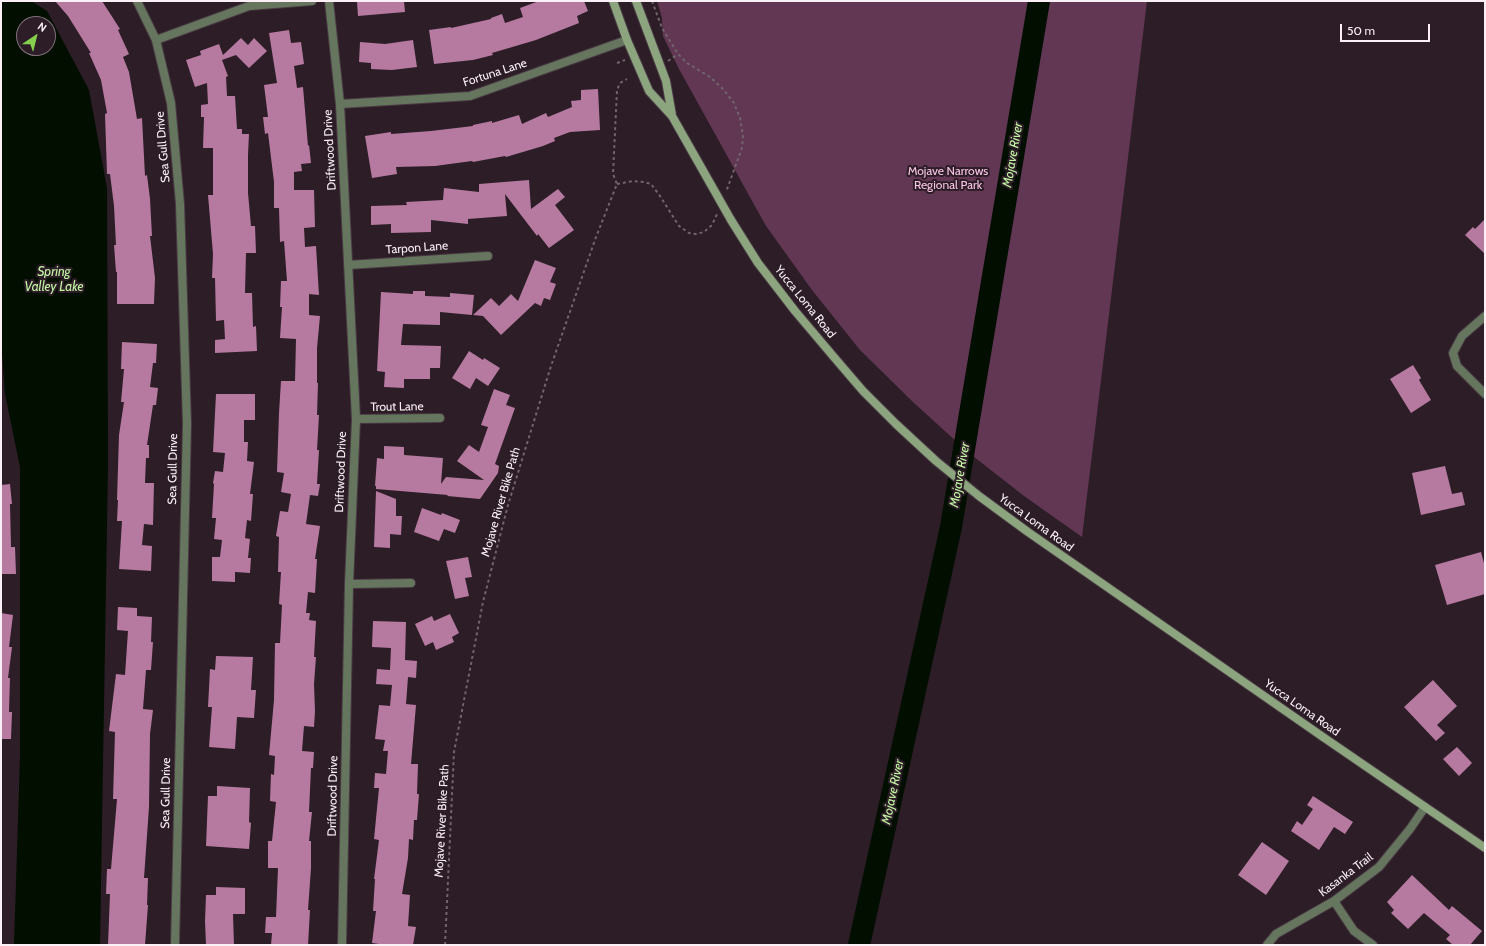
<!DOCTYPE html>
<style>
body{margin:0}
#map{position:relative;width:1486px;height:946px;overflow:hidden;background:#2c1d27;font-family:Cabin,sans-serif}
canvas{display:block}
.frame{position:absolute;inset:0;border:2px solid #fbf0f6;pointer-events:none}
.north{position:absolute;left:16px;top:16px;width:40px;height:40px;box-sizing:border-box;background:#2c1d27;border:1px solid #7f717a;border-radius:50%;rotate:35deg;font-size:11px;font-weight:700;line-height:16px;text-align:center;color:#fbf0f6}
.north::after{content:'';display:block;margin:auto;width:14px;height:18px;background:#84d04e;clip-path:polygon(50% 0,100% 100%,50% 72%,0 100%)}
.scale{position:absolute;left:1340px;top:24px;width:90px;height:18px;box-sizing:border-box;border:2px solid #fbf0f6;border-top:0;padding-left:5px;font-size:12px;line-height:14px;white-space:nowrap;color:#fbf0f6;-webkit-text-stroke:3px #2c1d27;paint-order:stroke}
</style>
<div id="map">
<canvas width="1486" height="946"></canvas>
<div class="frame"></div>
<div class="north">N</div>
<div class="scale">50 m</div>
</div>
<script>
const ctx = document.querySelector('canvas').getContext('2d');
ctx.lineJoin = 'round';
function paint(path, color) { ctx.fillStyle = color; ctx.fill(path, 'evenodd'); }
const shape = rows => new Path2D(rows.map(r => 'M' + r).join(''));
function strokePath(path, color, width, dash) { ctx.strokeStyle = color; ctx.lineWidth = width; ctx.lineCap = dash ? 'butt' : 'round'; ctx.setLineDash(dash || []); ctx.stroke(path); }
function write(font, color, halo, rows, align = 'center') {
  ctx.font = font + ' Cabin,sans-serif'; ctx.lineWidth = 4; ctx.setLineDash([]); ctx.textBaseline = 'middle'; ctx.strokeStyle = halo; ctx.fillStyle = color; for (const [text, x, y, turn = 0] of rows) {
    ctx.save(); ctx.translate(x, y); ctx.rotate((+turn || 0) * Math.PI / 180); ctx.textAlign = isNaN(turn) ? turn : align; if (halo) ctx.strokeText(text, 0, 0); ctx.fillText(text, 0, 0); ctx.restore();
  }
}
paint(shape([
 [657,1,1147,1,1082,537,1024,496,969,453,914,403,860,350,812,290,766,226,679,69,663,36,662,18]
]), '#623753');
paint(shape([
 [1,1,31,1,47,11,89,90,107,188,108,464,100,945,14,945,20,757,20,467,5,394,1,339],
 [24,24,48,24,48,48,24,48]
]), '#020e00');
strokePath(shape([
 [859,945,951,527,1039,1]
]), '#020e00', 22);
paint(shape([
 [55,1,102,1,120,29,118,30,129,54,123,57,129,72,137,119,142,118,145,176,147,175,150,199,152,236,150,236,155,278,154,304,117,304,117,272,116,272,114,245,116,245,114,206,110,174,107,174,105,114,107,113,101,80,89,53,91,53,68,16],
 [370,1,404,1,405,12,358,16,357,2],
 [539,1,584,1,588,11,577,16,579,23,536,40,492,53,493,55,473,60,434,64,429,30,451,27,451,28,491,19,491,18,502,14,505,23,523,17,520,8],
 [289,30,291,43,301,42,304,64,294,66,297,88,303,87,308,146,309,145,311,163,301,164,302,171,294,172,294,190,314,190,315,227,304,228,305,247,316,246,319,295,309,294,309,315,320,316,317,348,317,383,318,383,317,415,319,415,317,450,319,450,317,484,320,484,318,496,310,495,306,524,320,526,315,559,317,559,315,593,308,592,306,613,310,613,309,620,316,621,314,657,316,657,314,684,315,711,314,727,304,726,302,751,314,752,313,768,311,768,309,812,312,812,309,841,311,841,311,868,308,910,310,910,308,945,271,945,272,933,265,933,266,917,276,917,278,868,268,868,268,841,272,841,276,802,270,801,271,774,274,775,275,756,269,755,274,700,275,643,280,643,282,605,279,604,281,572,278,572,279,537,276,536,280,511,288,512,291,494,281,492,284,473,277,472,279,413,281,381,295,381,296,339,280,338,282,307,280,307,281,281,287,281,284,241,280,242,279,208,274,208,274,182,268,133,265,134,263,117,268,117,264,85,277,83,269,33],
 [241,38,248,45,254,38,267,51,249,68,236,55,222,60,228,76,226,77,227,96,235,96,237,129,242,129,242,134,249,134,248,155,248,193,251,226,255,226,256,253,246,253,245,293,252,293,253,327,256,326,257,351,215,353,215,340,225,339,224,320,216,321,215,278,212,278,213,254,208,195,213,195,213,148,203,148,204,117,201,117,201,105,208,104,207,83,195,87,186,60,201,55,200,51,219,44,223,55],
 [413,40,417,67,392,70,371,69,371,63,359,62,360,42,385,44],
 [598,89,600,130,570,132,554,138,555,141,543,146,506,157,505,156,473,162,472,161,435,166,396,167,397,174,372,178,365,136,391,132,391,134,431,131,473,126,473,125,492,121,492,123,519,115,522,124,546,113,548,117,572,107,571,101,581,100,581,90],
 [529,180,531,209,558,189,565,197,555,205,574,230,549,248,538,234,537,236,505,194,507,216,468,219,468,224,431,220,431,232,391,233,391,224,371,225,371,206,407,205,406,202,443,200,444,188,479,192,479,184],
 [1485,219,1485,254,1465,235,1473,227,1475,229],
 [535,260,556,268,550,282,556,284,550,300,544,298,541,306,535,303,501,335,483,316,473,315,491,298,499,306,511,294,518,301],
 [413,291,425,291,425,296,450,297,450,293,474,295,472,315,440,312,440,325,403,324,401,345,441,346,440,368,430,368,430,379,404,379,404,388,384,387,385,372,377,371,381,292,413,294],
 [122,342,157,344,156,363,153,363,150,387,158,388,156,405,153,405,147,445,149,445,149,458,146,458,145,483,154,483,153,525,144,524,142,545,152,546,151,571,119,569,122,521,117,521,118,500,117,500,119,435,124,402,121,402,124,369,121,369],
 [469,351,483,360,484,358,500,368,488,386,476,378,470,389,452,378],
 [1413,365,1421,378,1419,380,1431,400,1411,413,1390,379],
 [494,389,510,395,506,405,515,408,495,464,499,466,498,473,480,499,447,496,448,495,376,489,376,486,375,486,377,458,384,459,384,446,404,447,404,455,443,458,441,484,446,477,484,480,457,461,469,445,479,452,488,427,481,425],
 [216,394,255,394,255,420,244,420,244,442,248,442,247,461,254,462,250,494,253,494,251,521,247,520,245,538,250,539,248,558,251,558,250,573,235,572,235,582,212,581,212,557,220,557,222,540,214,539,216,518,212,518,214,484,213,483,215,471,223,472,225,453,213,452],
 [1445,466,1452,494,1462,492,1465,505,1421,515,1412,473],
 [10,484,12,504,10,504,11,547,15,547,16,574,1,574,1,485],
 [376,491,396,499,396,516,402,516,401,535,390,534,390,548,374,547],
 [422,508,441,515,442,513,460,520,455,533,444,529,439,541,414,532],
 [1481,552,1485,567,1485,594,1447,605,1435,565],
 [468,557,472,577,465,578,469,596,455,599,446,561],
 [118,607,137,608,137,616,152,617,151,642,153,642,151,670,146,670,143,709,153,710,150,734,149,807,144,878,148,878,147,905,148,905,145,945,108,945,110,894,106,894,107,869,111,869,117,799,113,799,115,732,109,731,116,674,125,675,128,631,117,630],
 [1,613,13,615,9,647,12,647,8,678,10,678,9,712,12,712,11,739,1,739],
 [450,614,459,633,452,637,454,642,436,650,433,642,425,646,415,624,432,616,434,621],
 [373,621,406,622,405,660,417,661,416,678,408,677,406,704,416,705,411,764,418,764,417,794,419,794,417,820,414,820,413,840,409,839,408,858,402,894,410,895,408,926,416,927,413,945,386,945,372,943,376,911,373,911,375,879,374,879,379,840,374,839,379,788,374,788,375,773,386,774,388,751,383,751,385,740,375,739,379,705,390,706,392,685,376,684,377,669,390,670,391,648,372,647],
 [216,656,253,657,251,690,256,690,254,718,237,717,235,749,209,747,212,707,208,707,210,669,215,670],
 [1433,680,1457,706,1437,725,1445,733,1436,741,1404,707],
 [1457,747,1472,763,1459,776,1443,759],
 [217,786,250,788,249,822,251,823,249,849,206,846,208,796,217,796],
 [1313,796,1353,822,1345,834,1334,827,1319,850,1291,831,1297,821,1302,825,1313,809,1307,805],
 [1262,842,1289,861,1266,895,1238,875],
 [1412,875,1449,910,1452,906,1482,931,1470,945,1453,945,1446,939,1450,935,1424,913,1408,929,1391,913,1394,910,1387,902],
 [216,887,245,888,245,914,233,914,234,945,206,945,205,921,206,895,216,895]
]), '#b67aa0');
const minor = shape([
 [137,1,156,40,171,103,180,204,187,424,175,945],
 [329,1,340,104,356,419,349,584,342,945],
 [156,40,249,6,312,1],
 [340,104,470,96,627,40],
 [348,265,488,256],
 [1485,316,1462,336,1453,353,1457,366,1485,394],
 [356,419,440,418],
 [349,584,411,583],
 [1334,901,1354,931,1373,945],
 [1267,945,1276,934,1334,901,1379,867,1410,829,1425,807]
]);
const secondary = shape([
 [613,1,627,40,649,91,672,116],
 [636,1,666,81,672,115],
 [1323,737,1485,848]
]);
strokePath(minor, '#493b44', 10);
strokePath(secondary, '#493b44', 10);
strokePath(shape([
 [652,1,662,28,678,54,687,63,710,77,723,89,734,103,740,118,743,136,742,148,726,192],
 [668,61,678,54],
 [617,63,625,60],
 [617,184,633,181,644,182,651,184,660,196,679,226,689,233,696,234,704,232,712,225,717,214],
 [445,945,454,752,483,602,508,505,551,366,596,237,617,184,613,174,617,90,620,83,627,79]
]), '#71646c', 2, [3, 3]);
strokePath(minor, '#66765e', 8);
strokePath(secondary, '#8da57f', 8);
const secondaryBridge = shape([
 [672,116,731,220,758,263,795,311,833,356,863,391,896,424,936,461,979,496,1028,532,1323,737]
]);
strokePath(secondaryBridge, '#493b44', 10, []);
strokePath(secondaryBridge, '#8da57f', 8);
write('12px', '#fbf0f6', '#2c1d27', [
 ["Fortuna Lane",495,73,-18],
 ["Sea Gull Drive",163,147,-95],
 ["Driftwood Drive",330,150,-93],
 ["Tarpon Lane",417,248,-4],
 ["Yucca Loma Road",805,302,51],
 ["Trout Lane",397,407,-1],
 ["Sea Gull Drive",173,469,-89],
 ["Driftwood Drive",341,472,-88],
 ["Mojave River Bike Path",501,502,-74],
 ["Yucca Loma Road",1036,523,36],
 ["Yucca Loma Road",1302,708,35],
 ["Sea Gull Drive",166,793,-89],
 ["Driftwood Drive",333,796,-89],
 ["Mojave River Bike Path",442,821,-87],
 ["Kasanka Trail",1346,875,-37]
]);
write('12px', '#f9c5e5', '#2c1d27', [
 ["Mojave Narrows",948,171],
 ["Regional Park",948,185]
]);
write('italic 13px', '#c1f5a3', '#2c1d27', [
 ["Mojave River",1013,155,-80],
 ["Spring",54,272],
 ["Valley Lake",54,287],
 ["Mojave River",960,475,-80],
 ["Mojave River",893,792,-78]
]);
</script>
